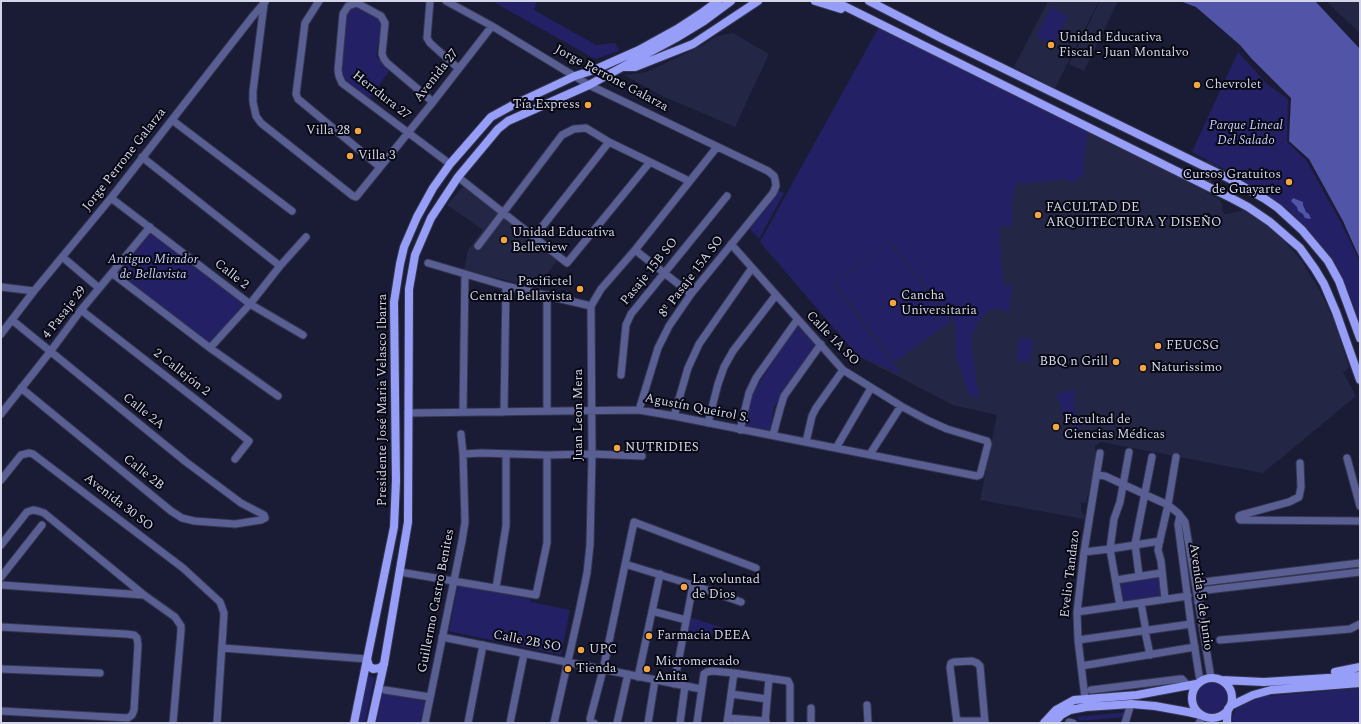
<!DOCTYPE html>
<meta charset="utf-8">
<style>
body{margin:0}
#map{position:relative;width:1361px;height:724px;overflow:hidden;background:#1a1c36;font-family:Spectral,serif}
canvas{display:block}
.frame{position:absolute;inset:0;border:2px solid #d4d6e8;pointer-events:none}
</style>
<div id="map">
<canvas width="1361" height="724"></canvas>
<div class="frame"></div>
</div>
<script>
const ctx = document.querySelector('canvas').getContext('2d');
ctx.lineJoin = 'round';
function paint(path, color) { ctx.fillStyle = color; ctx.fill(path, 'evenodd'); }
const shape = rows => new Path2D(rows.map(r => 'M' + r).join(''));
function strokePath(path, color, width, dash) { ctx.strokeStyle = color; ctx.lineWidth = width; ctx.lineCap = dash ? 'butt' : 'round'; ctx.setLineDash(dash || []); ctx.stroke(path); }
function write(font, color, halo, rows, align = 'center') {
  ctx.font = font + ' Spectral,serif'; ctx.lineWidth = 4; ctx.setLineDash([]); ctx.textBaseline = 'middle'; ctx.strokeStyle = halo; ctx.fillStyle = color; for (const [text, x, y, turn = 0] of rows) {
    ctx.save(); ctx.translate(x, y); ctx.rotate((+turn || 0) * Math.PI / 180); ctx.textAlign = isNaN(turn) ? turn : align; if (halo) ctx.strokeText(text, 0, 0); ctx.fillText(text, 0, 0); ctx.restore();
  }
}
paint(shape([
 [1048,1,1099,1,1055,88,1014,67],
 [1100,1,1118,1,1084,71,1069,64],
 [1326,1,1360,1,1360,33,1348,22],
 [879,27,1166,169,1194,185,1207,160,1219,166,1206,192,1220,200,1222,204,1222,210,1224,214,1228,214,1243,210,1262,222,1277,233,1300,259,1320,291,1335,323,1349,368,1343,372,1356,396,1263,473,1101,442,1095,446,1096,461,1086,503,1081,503,1081,511,1085,516,1084,519,980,500,997,415,953,405,858,356,760,242],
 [733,33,769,54,735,127,662,96,624,75,647,72,705,44,717,36],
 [466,187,557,260,546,276,539,288,464,270,468,250,483,230,447,205,462,188]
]), '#242645');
paint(shape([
 [492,1,537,1,534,10,596,45,615,43,619,51,595,59],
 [357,6,380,17,382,22,376,56,389,71,369,99,346,81,341,70,344,16,349,8],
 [1051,7,1068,16,1053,45,1036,37],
 [879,27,1088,130,1083,166,1084,173,1078,180,1073,182,1062,179,1032,183,1016,183,1013,197,1012,225,999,227,1003,285,1012,285,1009,312,999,309,993,309,985,314,978,322,974,330,971,345,979,398,969,395,956,356,955,323,889,241,833,284,901,374,858,356,760,242],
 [1238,52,1267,84,1288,99,1287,142,1306,160,1340,221,1360,262,1360,325,1352,300,1335,265,1314,237,1287,209,1219,166,1192,152],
 [777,190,784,193,759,239,749,228],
 [149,227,244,303,210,348,111,270],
 [888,242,951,321,895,362,835,284],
 [797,325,816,344,774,407,770,431,744,426,753,392],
 [1019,338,1033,339,1030,362,1016,361],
 [1075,390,1074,408,1078,421,1082,427,1076,430,1070,418,1066,419,1056,394],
 [1159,574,1162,597,1122,603,1118,579],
 [458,585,530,599,531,602,570,610,561,655,449,631],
 [689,617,723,628,703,639,685,633],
 [370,676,373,677,374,679,365,723,358,723,368,677],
 '1195 697a16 16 0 1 1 32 0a16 16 0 1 1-32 0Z',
 [1360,688,1360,723,1233,723,1232,718,1236,709,1256,697],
 [382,693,426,701,422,723,376,723],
 [1127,712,1124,717,1079,721,1076,717]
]), '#232065');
paint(shape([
 [1180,1,1315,1,1360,49,1360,259,1343,221,1309,159,1289,141,1291,98,1251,58,1240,45,1196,7],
 [1293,198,1303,202,1303,205,1306,212,1309,214,1311,219,1305,218,1303,214,1298,211,1297,207,1291,201]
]), '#5255a7');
const minor = shape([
 [319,1,305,23,296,94,298,99,380,167],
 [430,1,427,38,430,43,458,68],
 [446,1,492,26,589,85,768,171,774,176,775,179,776,186,773,193,691,294,669,326,658,348,639,410],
 [264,4,253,91,253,102,256,116,261,123,353,196,356,197,433,102,492,26],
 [433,102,387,63,384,59,382,54,385,23,381,16,357,3,348,6,343,14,338,70,339,76,342,83,450,164],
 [172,120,292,211],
 [142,157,280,266],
 [458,177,567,263,650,162],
 [111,198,250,304,303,335],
 [534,237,609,142],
 [478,246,562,135,574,129,586,128,609,142,689,181],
 [635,250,691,294],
 [66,260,99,288],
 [428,263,506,286,591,306],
 [113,274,210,348,278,396],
 [1,287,34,291],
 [81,310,249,441,235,459],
 [12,320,186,462,241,503,264,515,265,518,261,520,235,524,194,521,182,518,171,511,21,388],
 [1,334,34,291,111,198,253,16,265,2],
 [210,348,250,304,280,266,306,237],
 [621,375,626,325,631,314,727,196],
 [547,411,547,295],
 [463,412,465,274],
 [504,412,506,286],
 [408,413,639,410,674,416,977,476,980,475,988,444,987,441,947,429,927,420,901,406,843,370,731,244],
 [1,414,50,352,81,310,150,227],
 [674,416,688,368,699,344,752,268],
 [708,423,718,384,724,367,733,351,776,295],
 [740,430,749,393,756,378,797,320],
 [773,435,780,409,784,396,821,344],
 [806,442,812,416,816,408,843,370],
 [836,448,871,388],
 [463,454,482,453,547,455,592,454,642,456],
 [870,454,901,406],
 [1347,458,1360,506],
 [1300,463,1301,487,1299,497,1289,502,1241,515,1239,516,1239,518,1240,520,1360,521],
 [1097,475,1105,476,1168,505,1178,513,1185,522,1211,678],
 [1,480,21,455,29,453,33,454,183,568,220,602,224,613,217,723],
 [1180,516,1178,524,1191,624,1200,681],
 [1,545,27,512,33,510,38,511,44,513,144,595,175,617,181,626,181,631,173,723],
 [1084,552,1110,549,1160,541],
 [625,564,693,585,741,602],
 [400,572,536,595,547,543,547,455],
 [1139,575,1135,544,1152,457],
 [1,577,42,525],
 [1116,580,1161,573],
 [1195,583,1360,563],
 [1,585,144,595],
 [496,588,506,526,506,454],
 [1165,599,1161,561,1158,550,1159,544,1168,505,1176,457],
 [1198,602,1204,592,1207,590,1360,572],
 [1141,603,1146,631],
 [1120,606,1110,549,1114,519,1120,502,1129,452],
 [652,611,686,620],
 [1077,612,1188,596],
 [1,627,126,634,134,635,137,638,138,645,134,710,132,715,128,718,1,711],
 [1145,631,1150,655],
 [442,637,701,689],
 [1078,640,1191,624],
 [1220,640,1350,629,1360,624],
 [222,648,367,659],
 [1081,666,1195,647],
 [1,669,100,673],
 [638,677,660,574],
 [674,684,693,585],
 [385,690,430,697],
 [1091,690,1180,679,1182,679,1188,686],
 [731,694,767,699],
 [1085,698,1078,640,1077,612,1084,552,1100,453],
 [867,705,868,723],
 [811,708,811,723],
 [728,718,766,721],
 [958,721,985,721],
 [1069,722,1073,723],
 [425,723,462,541,465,522,463,454,461,434],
 [468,723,483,645],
 [510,723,524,654],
 [554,723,579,612,587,573,590,545,592,454,591,306,601,289,635,250,717,147],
 [594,723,591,722,590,719,603,670,634,522,756,568],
 [617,723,628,674],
 [648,723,655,680],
 [680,723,685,686],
 [697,723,704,674,707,672,712,671,734,673,788,681,790,685,790,723],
 [727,723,734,673],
 [765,723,769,678],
 [957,723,950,667,951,663,954,662,972,661,977,663,980,666,985,723],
 [1125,723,1131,704],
 [1199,723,1203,716]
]);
const major = shape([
 [815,1,841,9],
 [834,1,1233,199,1248,207,1270,222,1300,248,1315,269,1324,284,1336,312,1360,380],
 [869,1,941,38,1230,179,1265,199,1278,208,1302,230,1328,261,1339,281,1360,338],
 [624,67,635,67,693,44,758,1],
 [367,659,369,666,373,669,380,668,384,664],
 [1335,672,1360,667],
 '1192 698a20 20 0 1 1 40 0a20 20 0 1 1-40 0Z',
 [1221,680,1264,682,1360,676],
 [1230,706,1253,695,1271,690,1360,683],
 [354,723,394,527,396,481,394,302,400,264,404,247,417,217,433,188,450,164,491,117,513,105,575,76,594,70,639,50,677,29,703,12,718,1],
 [371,723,384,664,408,522,409,289,415,255,431,218,458,177,498,129,508,121,589,85,676,38,704,21,731,1],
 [1044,723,1056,710,1074,700,1137,695,1196,684],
 [1054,723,1061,715,1070,710,1086,707,1131,704,1155,706,1188,712,1201,715],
 [1227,723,1227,717,1228,709]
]);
strokePath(minor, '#34364f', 9);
strokePath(major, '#34364f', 10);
strokePath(minor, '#595e93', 7);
strokePath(major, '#969ef7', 8);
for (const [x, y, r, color] of [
 [1051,45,4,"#f2a542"],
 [1197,85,4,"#f2a542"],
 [588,105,4,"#f2a542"],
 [358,131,4,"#f2a542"],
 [350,156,4,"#f2a542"],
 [1289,182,4,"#f2a542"],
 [1038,215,4,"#f2a542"],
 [504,240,4,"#f2a542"],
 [580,289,4,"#f2a542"],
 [893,303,4,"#f2a542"],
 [1158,346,4,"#f2a542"],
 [1116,362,4,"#f2a542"],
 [1143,368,4,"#f2a542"],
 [1056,427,4,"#f2a542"],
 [617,448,4,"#f2a542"],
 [684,587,4,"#f2a542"],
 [649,636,4,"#f2a542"],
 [581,650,4,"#f2a542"],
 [568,669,4,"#f2a542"],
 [647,669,4,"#f2a542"]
]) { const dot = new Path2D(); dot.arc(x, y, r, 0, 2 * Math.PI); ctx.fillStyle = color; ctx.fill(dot); strokePath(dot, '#070813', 1.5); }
write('13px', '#d4d6e8', '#070813', [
 ["Unidad Educativa",1059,38],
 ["Fiscal - Juan Montalvo",1059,53],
 ["Chevrolet",1205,85],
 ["Tía Express",580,105,"right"],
 ["Villa 28",350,131,"right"],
 ["Villa 3",358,156],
 ["Cursos Gratuitos",1281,175,"right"],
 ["de Guayarte",1281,190,"right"],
 ["FACULTAD DE",1046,208],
 ["ARQUITECTURA Y DISEÑO",1046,223],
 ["Unidad Educativa",512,233],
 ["Belleview",512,248],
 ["Pacifictel",572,282,"right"],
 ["Central Bellavista",572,297,"right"],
 ["Cancha",901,296],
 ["Universitaria",901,311],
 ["FEUCSG",1166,346],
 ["BBQ n Grill",1108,362,"right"],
 ["Naturissimo",1151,368],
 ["Facultad de",1064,420],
 ["Ciencias Médicas",1064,435],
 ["NUTRIDIES",625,448],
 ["La voluntad",692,580],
 ["de Dios",692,595],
 ["Farmacia DEEA",657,636],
 ["UPC",589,650],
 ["Micromercado",655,662],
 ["Anita",655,677],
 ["Tienda",576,669]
], 'left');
write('13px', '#d4d6e8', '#070813', [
 ["Avenida 27",437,76,-52],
 ["Jorge Perrone Galarza",611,79,28],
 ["Herrdura 27",381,96,38],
 ["Jorge Perrone Galarza",125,160,-52],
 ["Pasaje 15B SO",650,272,-51],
 ["Calle 2",231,275,38],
 ["8º Pasaje 15A SO",692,277,-53],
 ["4 Pasaje 29",65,313,-52],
 ["Calle 1A SO",832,339,46],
 ["2 Callejón 2",181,373,38],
 ["Presidente José Maria Velasco Ibarra",383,400,-90],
 ["Agustín Queirol S.",697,409,11],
 ["Calle 2A",143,412,39],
 ["Juan Leon Mera",579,415,-90],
 ["Calle 2B",143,473,39],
 ["Avenida 30 SO",118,503,38],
 ["Evelio Tandazo",1071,574,-83],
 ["Avenida 5 de Junio",1200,597,82],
 ["Guillermo Castro Benites",437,601,-79],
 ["Calle 2B SO",527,642,11]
]);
write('italic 13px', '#c8cefc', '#070813', [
 ["Parque Lineal",1246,126],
 ["Del Salado",1246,141],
 ["Antiguo Mirador",153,260],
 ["de Bellavista",153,275]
]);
</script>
